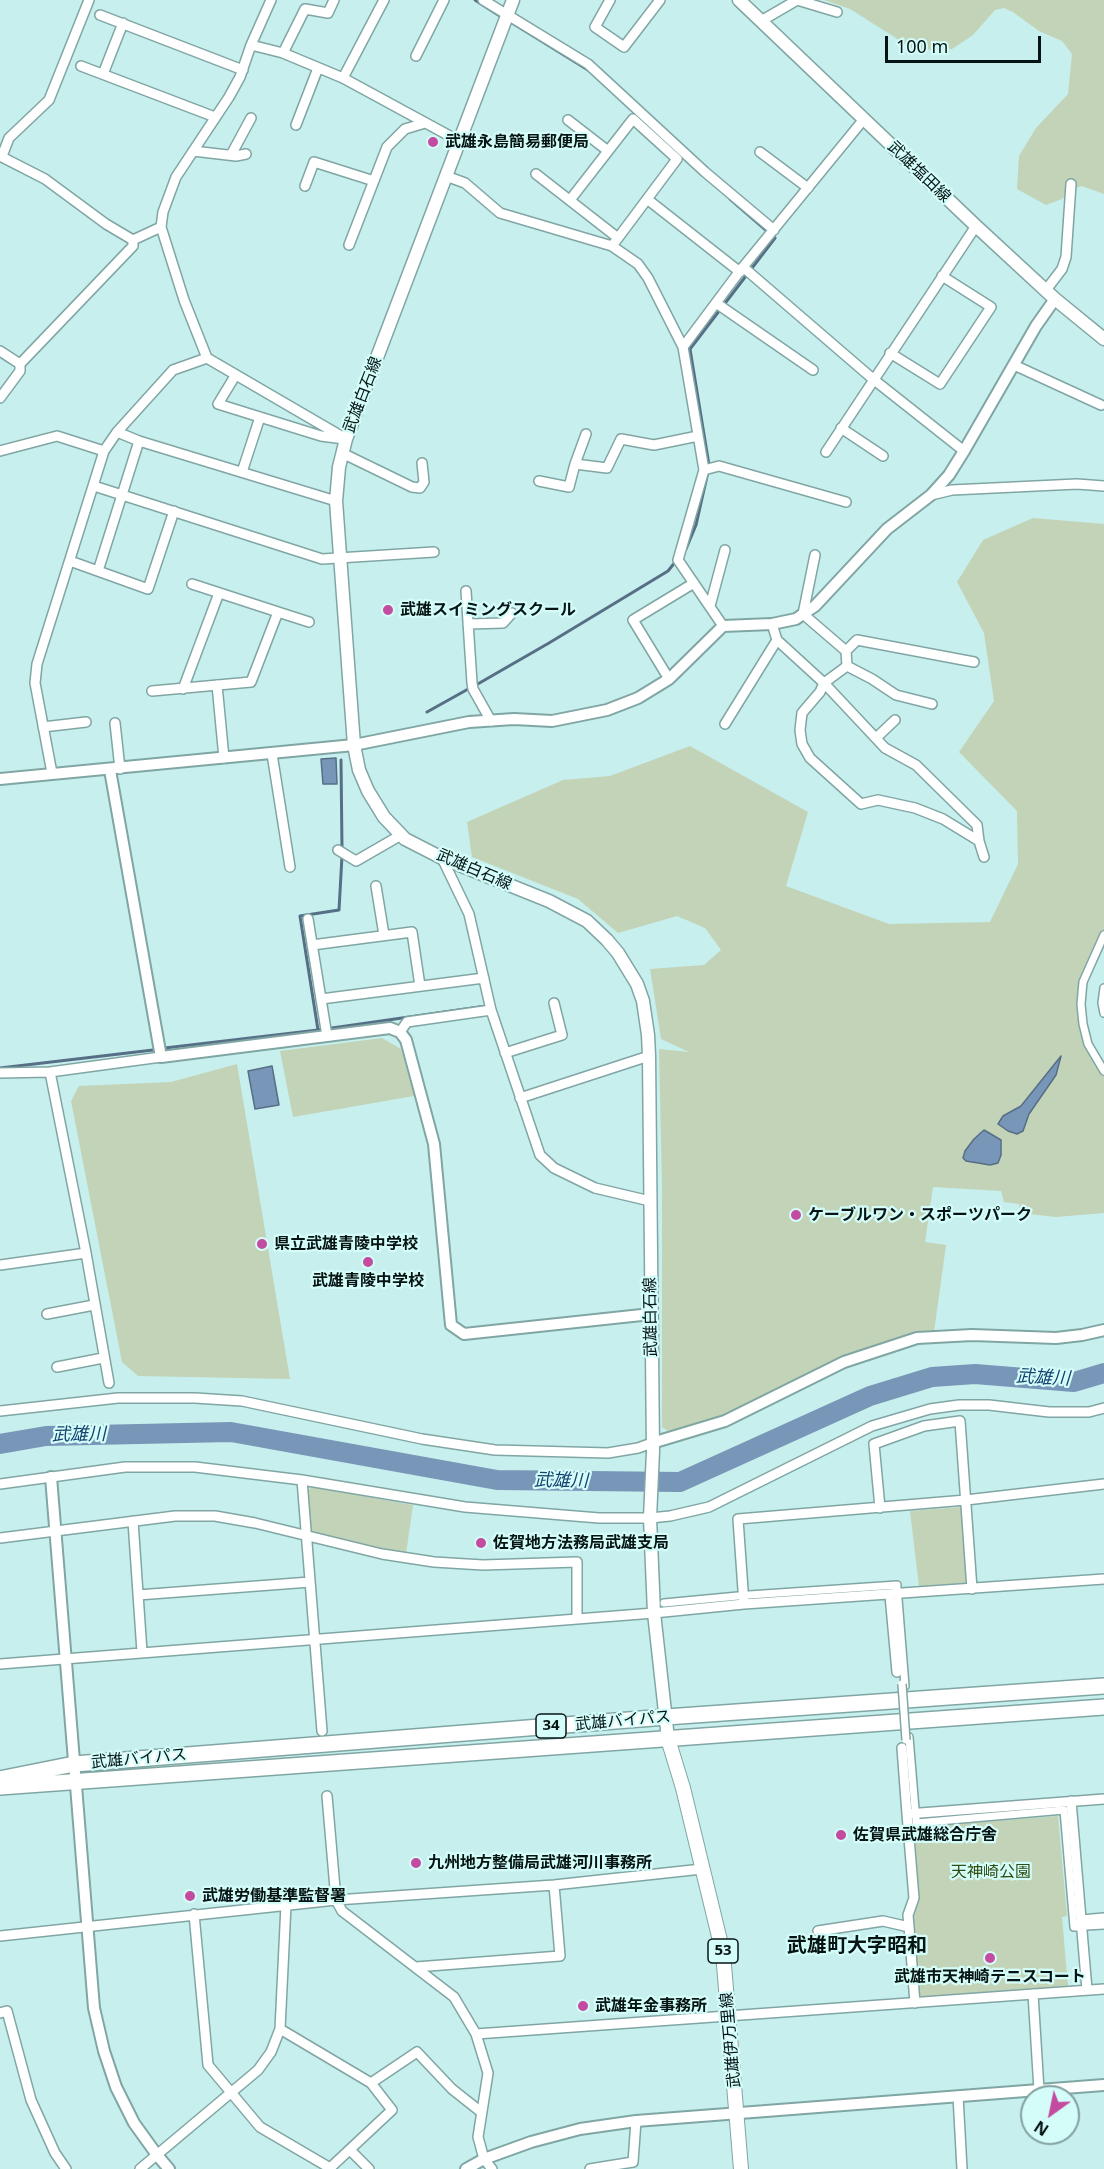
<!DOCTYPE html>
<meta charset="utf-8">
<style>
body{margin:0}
#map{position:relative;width:1104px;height:2169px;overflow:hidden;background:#c7efed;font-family:"Noto Sans",sans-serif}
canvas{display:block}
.north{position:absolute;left:1020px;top:2085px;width:60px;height:60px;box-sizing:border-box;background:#d4fdfa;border:2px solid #82a09e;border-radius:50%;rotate:213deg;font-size:16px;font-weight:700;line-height:24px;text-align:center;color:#061414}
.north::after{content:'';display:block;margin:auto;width:21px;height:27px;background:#c34ba0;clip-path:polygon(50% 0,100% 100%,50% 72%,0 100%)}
.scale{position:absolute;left:885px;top:36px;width:156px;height:27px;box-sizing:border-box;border:3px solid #061414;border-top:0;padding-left:8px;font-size:18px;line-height:21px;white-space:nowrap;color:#061414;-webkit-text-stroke:4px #d4fdfa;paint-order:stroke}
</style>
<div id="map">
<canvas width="1104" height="2169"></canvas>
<div class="north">N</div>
<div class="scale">100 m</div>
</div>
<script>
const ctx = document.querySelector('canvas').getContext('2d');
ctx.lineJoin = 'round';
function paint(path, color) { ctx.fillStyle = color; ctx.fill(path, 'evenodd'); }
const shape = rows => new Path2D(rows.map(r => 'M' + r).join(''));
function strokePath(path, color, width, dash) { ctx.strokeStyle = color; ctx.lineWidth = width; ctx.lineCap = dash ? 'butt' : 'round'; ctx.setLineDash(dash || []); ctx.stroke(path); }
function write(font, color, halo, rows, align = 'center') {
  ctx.font = font + ' "Noto Sans","Noto Sans JP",sans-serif'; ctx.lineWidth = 4.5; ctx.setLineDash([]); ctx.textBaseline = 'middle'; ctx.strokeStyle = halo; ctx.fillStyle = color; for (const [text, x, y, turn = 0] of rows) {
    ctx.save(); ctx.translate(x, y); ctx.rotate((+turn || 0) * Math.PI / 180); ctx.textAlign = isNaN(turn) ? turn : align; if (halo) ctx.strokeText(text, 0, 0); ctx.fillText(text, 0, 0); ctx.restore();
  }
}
paint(shape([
 [824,0,1104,0,1104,194,1082,186,1075,188,1062,199,1046,205,1017,189,1019,156,1036,128,1068,94,1072,54,1062,41,1039,31,1013,12,1004,8,995,10,973,35,952,49,915,50,850,9],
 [1033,518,1104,524,1104,935,1083,982,1081,1004,1088,1044,1104,1071,1104,1213,1056,1217,1020,1213,1019,1204,1004,1202,1001,1191,933,1187,925,1242,946,1245,934,1332,903,1337,833,1363,808,1373,724,1415,668,1431,662,1427,662,1187,659,1049,689,1052,661,1039,650,969,704,965,721,950,705,928,677,916,618,933,578,899,472,857,467,822,563,780,610,776,690,746,808,812,786,886,889,924,990,922,1018,864,1017,811,959,752,994,701,984,633,957,582,983,540],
 [382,1038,401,1049,414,1096,293,1117,280,1051],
 [237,1064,290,1379,138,1376,122,1362,71,1101,79,1086,171,1082],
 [312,1487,413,1505,406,1554,310,1531,307,1491],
 [961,1507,967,1584,919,1587,910,1511],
 [1058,1816,1067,1916,1062,1917,1068,1986,919,1998,912,1918,919,1895,914,1827]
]), '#c3d3b7');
const water = shape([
 [336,758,337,784,323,784,321,759,336,758],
 [1061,1056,1056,1075,1029,1114,1023,1131,1017,1134,1008,1131,998,1124,1003,1116,1021,1106,1061,1056],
 [272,1066,279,1105,255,1109,248,1071,272,1066],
 [984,1130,1001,1140,1001,1155,998,1163,990,1165,966,1161,963,1158,965,1151,974,1139,984,1130]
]);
paint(water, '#7896b7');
strokePath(water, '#566f86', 1.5);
strokePath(shape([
 [475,0,503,18],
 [509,21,588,70],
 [709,465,690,349,775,238,730,199],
 [686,549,696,525,708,472],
 [476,685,549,643,668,571,676,561],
 [427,712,470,688],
 [341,760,342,849],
 [318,1030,300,916,339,910,342,856],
 [165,1048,318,1030,486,1006],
 [0,1068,153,1050]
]), '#566f86', 3);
strokePath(shape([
 [0,1444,46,1436,231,1432,497,1480,680,1482,870,1396,932,1377,975,1374,1074,1382,1104,1373]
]), '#7896b7', 20);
const pedestrian = shape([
 [1104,935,1083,982,1081,1004,1083,1024,1088,1044,1104,1071],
 [1104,988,1102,1003,1104,1013],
 [749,1595,897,1585,897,1590],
 [898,1599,905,1686],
 [664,1603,738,1596],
 [909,1737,915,1809],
 [916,1818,916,1823,1064,1810,1074,1927,1077,1927],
 [1086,1926,1104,1925]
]);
const minor = shape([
 [271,0,251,45,240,77,229,97,176,177,163,212,161,227,184,300,207,358,346,439],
 [483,0,588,64,705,172,774,230],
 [610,0,595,27,624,47,660,0],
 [100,15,243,70],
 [761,21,797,0,837,12],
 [251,45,283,53,343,78,459,141],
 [283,53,305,9,328,13,334,0],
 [416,56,444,0],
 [81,66,215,117],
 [103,74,123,23],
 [343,78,384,0],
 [864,119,743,267,873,379,964,451],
 [568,120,608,151],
 [296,125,318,68],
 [193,151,236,156,246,154],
 [760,152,808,188],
 [231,155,251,118],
 [0,156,45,179,106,224,133,240,161,227],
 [2,156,9,138,49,100,89,0],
 [536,174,618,238],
 [446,176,465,183,500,213,612,246,638,264,648,278,683,347,704,470,678,560,723,626],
 [305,186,314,162,374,181],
 [647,199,740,272],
 [570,200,633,119,677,159,612,246],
 [349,245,387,147,405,129,425,123],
 [1046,290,1062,269,1066,257,1071,184],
 [716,303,813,370],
 [683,347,742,268],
 [0,351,20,364],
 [890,353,940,384,991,307,942,276],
 [1014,365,1101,405],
 [235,376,218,404,321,436,344,439],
 [0,398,20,371,20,364,133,246,133,240],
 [841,428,883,456],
 [117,432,139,441,336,501],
 [0,451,57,436,104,451],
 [826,452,976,226],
 [342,453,412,487,420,488,424,482,422,463],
 [575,464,586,434],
 [704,470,719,466,846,502],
 [242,472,260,417],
 [539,481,569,487,575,464,607,468,621,439,654,445,698,436],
 [94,486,322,559,434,552],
 [931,495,952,490,1077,484,1104,486],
 [815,555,803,614,846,651,857,640,974,662],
 [70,561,148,589,174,511],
 [98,571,139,441],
 [192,584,278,612],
 [466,591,472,683,473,689,491,721],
 [710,606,725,550],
 [468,624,503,623,512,613],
 [772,624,777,640,824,683,885,748,916,765,977,825,979,841,984,857],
 [846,651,847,666,824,683,820,692,802,713,800,730,802,744,810,758,861,804,878,800,915,808,943,819,979,841],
 [847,666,872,679,896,695,932,704],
 [669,679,633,620,694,583],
 [217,685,224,758],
 [183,689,219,593],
 [152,691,251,682,278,612,309,622],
 [115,723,120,769],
 [725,724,777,640],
 [43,727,86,722],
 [876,738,895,720],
 [272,754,290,867],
 [52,773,35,683,37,664,104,451,117,432,173,370,207,358],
 [338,850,356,861,401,835],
 [442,858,469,914,491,1010,540,1155,554,1168,595,1188,650,1201],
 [376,886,384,935],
 [308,919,327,1036],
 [312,945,412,932,420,986],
 [321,999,484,978],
 [400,1032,407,1022,491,1010],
 [505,1053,562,1035,554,1003],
 [0,1073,50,1072,161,1057],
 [520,1098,649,1056],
 [86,1253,109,1383],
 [0,1265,86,1253,50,1072],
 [47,1314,94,1305],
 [57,1367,103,1358],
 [0,1411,118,1398,195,1398,242,1401,422,1439,495,1450,608,1453,638,1448,652,1443],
 [302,1480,322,1731],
 [0,1484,125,1467,195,1467,302,1480,465,1507,599,1518,650,1518,670,1516,709,1507,872,1426,930,1409,959,1405,989,1405,1049,1412,1089,1412,1104,1408],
 [880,1508,874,1444,924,1426,960,1421,972,1589],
 [133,1521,142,1652],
 [0,1538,175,1516,215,1516,255,1523,382,1554,434,1562,483,1565,577,1562,577,1619],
 [138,1595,310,1582],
 [890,1595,897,1672],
 [744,1604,738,1519,966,1500,1104,1484],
 [0,1664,654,1613,744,1604,1104,1579],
 [902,1748,907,1814],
 [327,1796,336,1900,342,1911,454,1997,476,2034,488,2073,478,2137,484,2159,492,2169],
 [1071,1801,1087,1990],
 [194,1914,208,2065,260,2127,330,2168,392,2110,371,2083,280,2029],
 [1081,1920,1104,1918],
 [818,1931,883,1921,909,1927],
 [0,1936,336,1900,554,1885,702,1869],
 [416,1967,560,1956,554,1885],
 [1033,1994,1039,2090],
 [915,2003,909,1927,908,1915,914,1898,907,1814,1104,1799],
 [0,2013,7,2011,31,2100,55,2153,66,2169],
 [476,2034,1104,1989],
 [371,2083,417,2052,452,2089,481,2112],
 [958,2096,962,2169],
 [350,2150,369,2169],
 [140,2169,258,2070,271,2052,280,2029,286,1905],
 [590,2169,633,2162,636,2121]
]);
const tertiary = shape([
 [110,770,161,1057,390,1028,400,1032,406,1040,434,1144,451,1325,464,1334,651,1314],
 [0,779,354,745,469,722,514,719,552,721,607,710,638,698,669,679,723,626,772,624,796,619,803,614,815,606,887,529,931,495,949,475,964,451,1036,326,1055,299],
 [652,1443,725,1421,844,1362,917,1338,972,1335,1056,1338,1082,1335,1104,1330],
 [51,1477,94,2008,104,2051,116,2087,134,2123,157,2155,169,2169],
 [466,2169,484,2159,531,2142,580,2129,636,2121,1104,2085]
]);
const secondary = shape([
 [513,0,346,439,339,467,336,501,354,745,359,770,368,791,384,817,405,839,442,858,549,901,587,921,607,940,618,953,637,984,643,1001,648,1035,649,1056,653,1451,650,1518,654,1613,668,1739],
 [739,0,976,226,1055,299,1104,339]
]);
const primary = shape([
 [668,1739,683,1788,723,1953,741,2169]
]);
const trunk = shape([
 [0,1779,74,1764,666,1717,1104,1686],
 [0,1787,1104,1707]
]);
strokePath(pedestrian, '#80a6a4', 10);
strokePath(minor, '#80a6a4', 12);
strokePath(tertiary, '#80a6a4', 14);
strokePath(secondary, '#80a6a4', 15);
strokePath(primary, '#80a6a4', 16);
strokePath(trunk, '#80a6a4', 18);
strokePath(pedestrian, '#fff', 7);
strokePath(minor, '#fff', 9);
strokePath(tertiary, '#fff', 10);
strokePath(secondary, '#fff', 12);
strokePath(primary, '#fff', 14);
strokePath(trunk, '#fff', 15);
const pedestrianBridge = shape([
 [902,1684,906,1740]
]);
strokePath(pedestrianBridge, '#80a6a4', 10, []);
strokePath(pedestrianBridge, '#fff', 7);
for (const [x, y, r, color] of [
 [433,142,6,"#c34ba0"],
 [388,610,6,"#c34ba0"],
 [796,1215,6,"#c34ba0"],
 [262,1244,6,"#c34ba0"],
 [368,1262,6,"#c34ba0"],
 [481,1543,6,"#c34ba0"],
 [841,1835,6,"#c34ba0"],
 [416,1863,6,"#c34ba0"],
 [190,1896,6,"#c34ba0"],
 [990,1958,6,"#c34ba0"],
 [583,2006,6,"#c34ba0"]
]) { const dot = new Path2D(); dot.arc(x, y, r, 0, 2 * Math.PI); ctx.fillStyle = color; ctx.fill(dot); strokePath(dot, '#d4fdfa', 2); }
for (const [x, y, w] of [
 [551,1726,30],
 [723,1951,30]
]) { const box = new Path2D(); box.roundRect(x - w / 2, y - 12, w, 24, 4.5); ctx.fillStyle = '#d4fdfa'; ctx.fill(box); strokePath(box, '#061414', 1.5); }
write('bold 15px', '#061414', null, [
 ["34",551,1726],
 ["53",723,1951]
]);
write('bold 16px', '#061414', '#d4fdfa', [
 ["武雄永島簡易郵便局",445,142],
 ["武雄スイミングスクール",400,610],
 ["ケーブルワン・スポーツパーク",808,1215],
 ["県立武雄青陵中学校",274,1244],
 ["武雄青陵中学校",368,1281,"center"],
 ["佐賀地方法務局武雄支局",493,1543],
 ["佐賀県武雄総合庁舎",853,1835],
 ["九州地方整備局武雄河川事務所",428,1863],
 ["武雄労働基準監督署",202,1896],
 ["武雄市天神崎テニスコート",990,1977,"center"],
 ["武雄年金事務所",595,2006]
], 'left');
write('16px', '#061414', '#d4fdfa', [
 ["武雄塩田線",919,172,44],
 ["武雄白石線",363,395,-69],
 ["武雄白石線",474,870,23],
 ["武雄白石線",651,1317,-91],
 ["武雄バイパス",623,1721,-5],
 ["武雄バイパス",139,1759,-5],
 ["武雄伊万里線",731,2040,-95]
]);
write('16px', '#314d13', '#d4fdfa', [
 ["天神崎公園",991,1872]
]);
write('italic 18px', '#15426e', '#d4fdfa', [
 ["武雄川",1043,1378,3],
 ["武雄川",79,1435,-1],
 ["武雄川",561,1481,1]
]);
write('bold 20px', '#061414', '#d4fdfa', [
 ["武雄町大字昭和",857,1946]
]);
</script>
